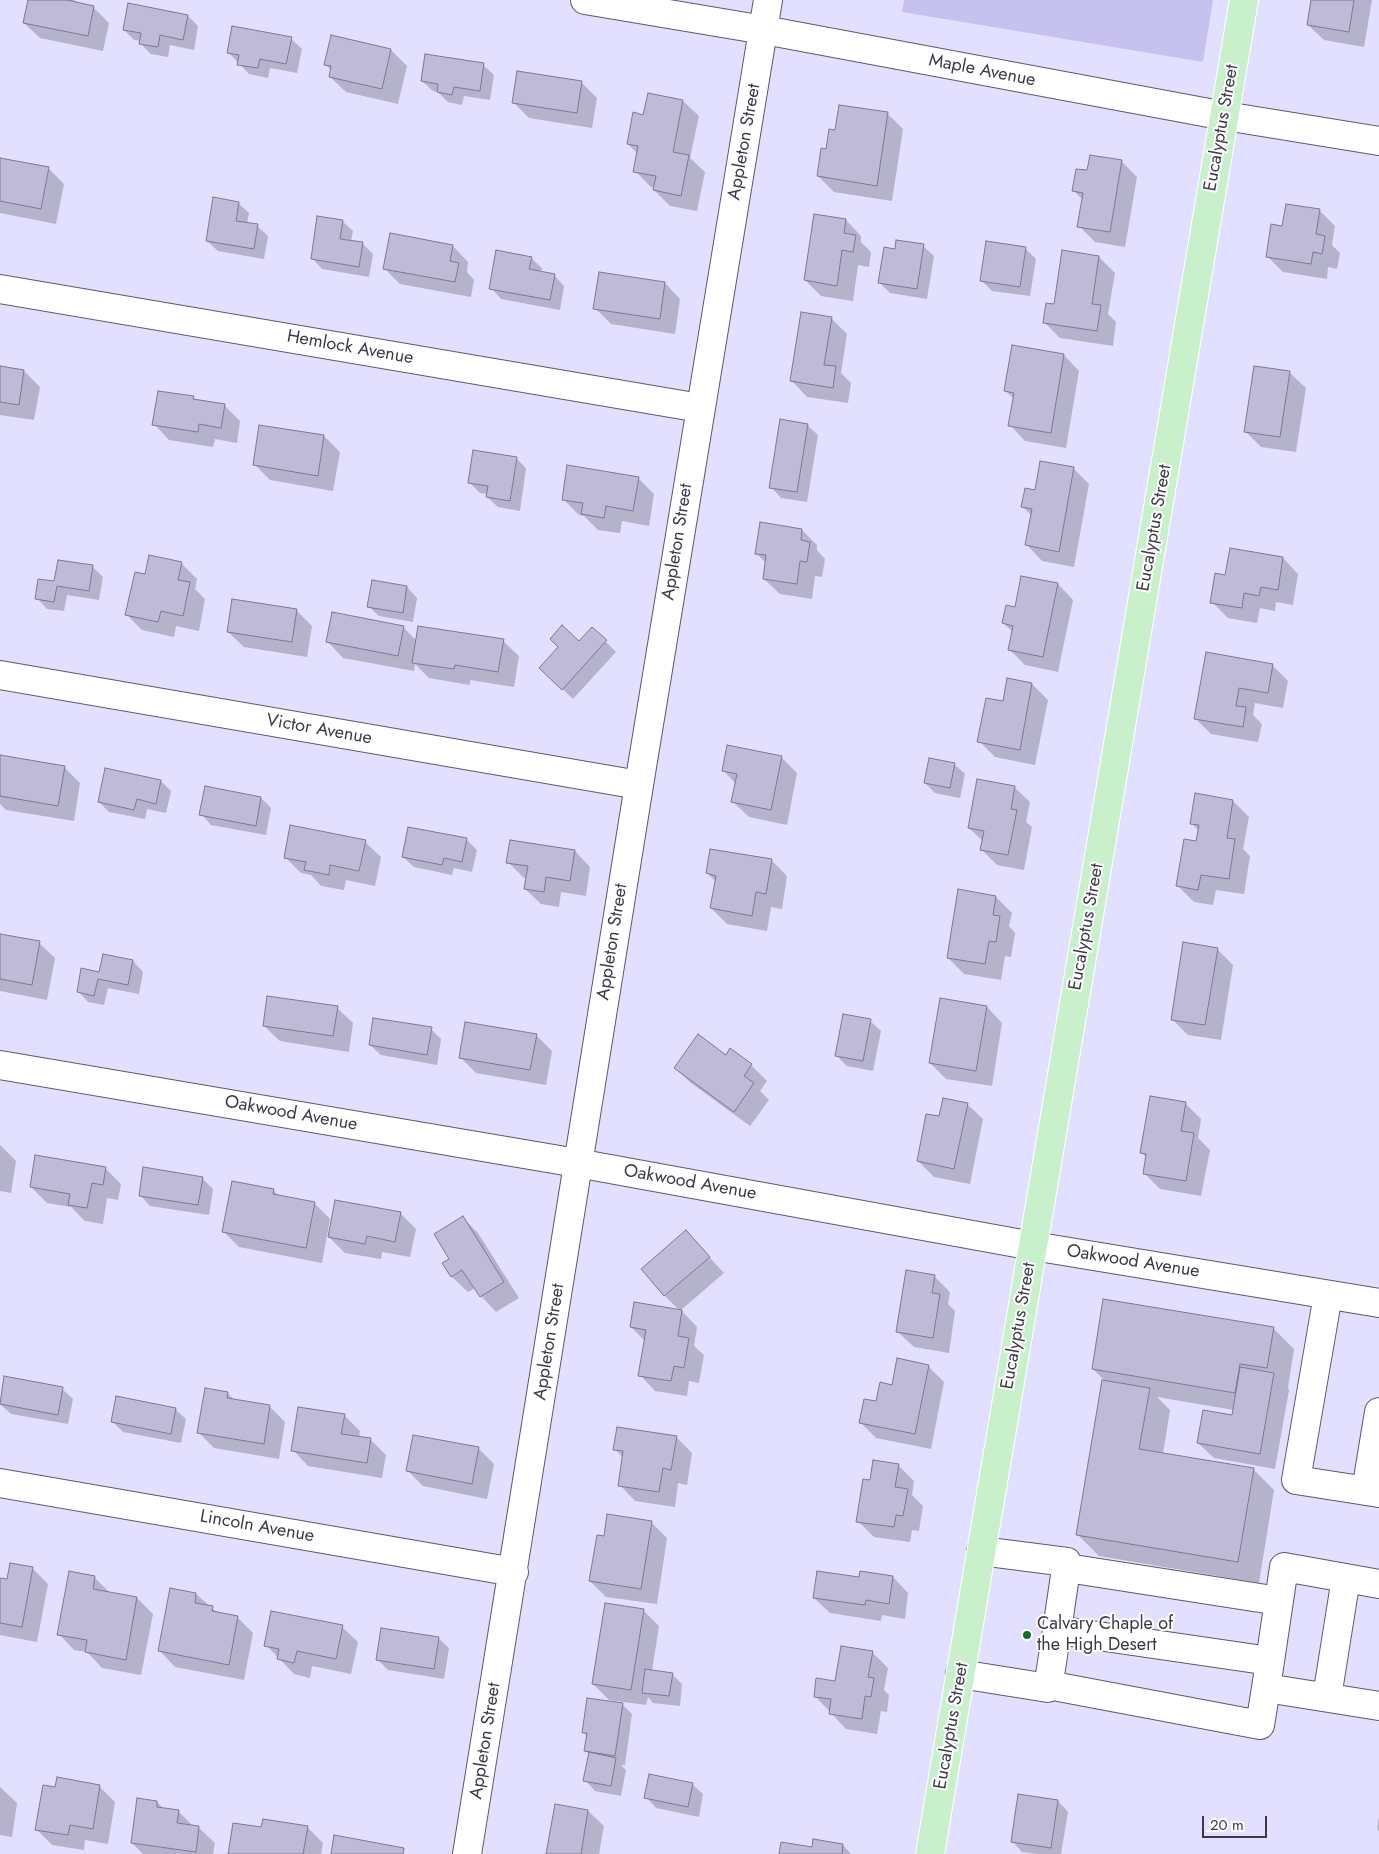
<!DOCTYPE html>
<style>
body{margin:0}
#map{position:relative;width:1379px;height:1854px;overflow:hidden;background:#e3dffe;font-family:Jost,sans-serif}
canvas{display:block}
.scale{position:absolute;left:1202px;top:1816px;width:65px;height:22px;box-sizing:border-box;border:2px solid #3b3946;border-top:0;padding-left:6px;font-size:15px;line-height:18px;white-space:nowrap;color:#3b3946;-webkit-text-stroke:4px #fff;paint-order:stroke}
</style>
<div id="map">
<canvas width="1379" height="1854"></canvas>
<div class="scale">20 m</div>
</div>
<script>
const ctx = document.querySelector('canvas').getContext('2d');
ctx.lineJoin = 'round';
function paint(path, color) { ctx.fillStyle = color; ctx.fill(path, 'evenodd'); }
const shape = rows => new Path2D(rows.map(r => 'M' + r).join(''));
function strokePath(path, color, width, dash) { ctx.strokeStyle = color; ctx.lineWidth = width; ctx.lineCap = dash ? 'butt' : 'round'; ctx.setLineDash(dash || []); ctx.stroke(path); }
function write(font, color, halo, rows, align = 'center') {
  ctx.font = font + ' Jost,sans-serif'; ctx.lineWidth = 4; ctx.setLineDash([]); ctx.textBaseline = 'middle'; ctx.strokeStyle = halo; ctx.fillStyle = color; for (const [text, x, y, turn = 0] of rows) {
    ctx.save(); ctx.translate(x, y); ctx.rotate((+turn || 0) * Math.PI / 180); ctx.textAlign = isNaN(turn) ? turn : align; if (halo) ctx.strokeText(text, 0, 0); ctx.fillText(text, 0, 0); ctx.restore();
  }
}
paint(shape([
 [904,0,1213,0,1203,62,902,12]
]), '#c7c1ef');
paint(shape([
 [29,0,74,0,78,3,93,7,109,23,103,51,40,38,24,23],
 [1312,0,1372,0,1364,47,1324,40,1308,25],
 [188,16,198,26,194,50,170,45,168,57,151,54,140,43,141,41,134,40,124,30],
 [332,36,391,50,407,66,398,104,346,92,330,77,331,70,325,64],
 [291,39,302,49,297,73,270,68,268,78,249,74,228,52],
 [483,65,494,75,490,100,464,96,462,105,448,102,438,92,433,91,422,81],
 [581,82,597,98,592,128,529,118,513,102],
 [683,101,699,116,690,158,705,172,697,211,670,206,654,190,655,188,651,187,635,171,638,154,628,144,644,116],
 [888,114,903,129,892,201,834,192,818,176,827,150],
 [0,159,48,168,64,184,56,224,0,213],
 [1121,161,1137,177,1125,247,1095,242,1079,226,1083,200,1074,191],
 [238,203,249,213,247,224,257,226,268,236,264,259,218,251,207,241],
 [1319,210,1335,226,1332,245,1340,253,1337,269,1328,267,1327,279,1283,272,1268,257,1283,227],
 [846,220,861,236,861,242,871,252,869,267,858,265,853,301,821,296,805,280],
 [342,221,353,231,351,242,363,244,373,254,369,277,322,269,312,258],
 [453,246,468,262,467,272,474,280,471,297,400,284,384,268],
 [923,246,934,256,927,299,890,293,880,283,896,250],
 [1025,248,1036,259,1030,296,992,291,981,280],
 [1099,257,1115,273,1108,314,1116,322,1113,346,1060,338,1044,322,1055,305],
 [531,258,542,268,541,273,554,275,564,286,560,310,501,299,491,288],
 [665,283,680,299,675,334,611,324,595,308],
 [831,318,847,334,841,373,851,383,848,403,807,397,792,381],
 [1064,355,1079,371,1066,448,1025,441,1010,425,1014,399,1005,390],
 [0,368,24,371,40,387,34,420,0,415],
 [1290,373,1306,388,1296,452,1261,447,1245,431],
 [193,398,196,400,224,405,240,421,237,443,215,439,213,447,169,440,154,424],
 [807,425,818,435,807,502,781,498,771,487],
 [260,426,324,436,340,452,333,491,270,480,254,464],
 [516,458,526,468,520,511,498,507,487,497,488,494,480,493,469,482],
 [1073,468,1089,484,1074,567,1042,561,1027,545,1032,516,1023,507,1036,492],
 [638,478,654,494,649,526,622,521,620,533,598,530,584,516,579,515,563,499],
 [802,530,817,545,817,550,825,559,822,577,815,576,812,599,780,594,764,579,766,563,756,553],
 [1283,558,1298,574,1293,605,1276,602,1275,611,1260,608,1257,623,1228,618,1212,602,1226,576],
 [181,563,197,579,195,589,205,599,199,631,176,626,174,637,142,630,127,615,146,576],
 [92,566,103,577,99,600,67,595,64,611,47,609,37,598,55,583],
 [373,581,407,587,417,598,413,622,379,616,368,606],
 [1058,584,1073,600,1058,672,1025,665,1009,649,1013,632,1003,623],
 [296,610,312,626,307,657,244,647,228,632],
 [403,627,417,641,503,641,519,656,514,687,470,680,470,685,429,678,415,664,414,671,343,658,328,642],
 [592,628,616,652,573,699,551,678,560,647,579,643],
 [1207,654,1272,665,1288,681,1283,708,1255,703,1253,715,1262,724,1258,742,1211,734,1196,719],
 [1008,680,1032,684,1048,700,1035,765,995,757,979,741,1004,703],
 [0,756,64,767,80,783,74,821,6,810,0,804],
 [782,758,797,773,787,825,749,817,733,802,736,784,723,770],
 [954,764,965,774,960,798,935,793,925,783],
 [161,781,171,791,166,813,147,809,145,819,109,812,99,802],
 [1014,787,1030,802,1026,822,1032,827,1024,870,997,865,982,850,983,841,969,828],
 [261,798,271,808,266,835,211,825,201,814],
 [1233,801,1249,817,1243,849,1250,856,1244,894,1216,890,1213,905,1194,902,1178,886,1197,843,1199,831,1191,823],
 [466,839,477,850,472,872,454,868,452,875,414,867,403,857],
 [365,842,381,857,375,886,346,880,344,890,321,886,311,875,301,873,285,857],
 [575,851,590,867,586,896,561,892,559,907,541,904,525,889,527,879,524,878,508,862],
 [772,861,787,876,782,909,771,907,767,931,727,924,711,908,716,882,707,873],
 [996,897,1012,913,1009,926,1015,933,1011,957,1005,956,1001,980,964,974,948,958],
 [0,935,39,943,55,958,47,1000,0,991],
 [1217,949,1233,965,1221,1040,1188,1035,1172,1019],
 [104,955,133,961,143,972,139,994,108,988,104,1005,88,1002,78,991,100,973],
 [987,1007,1002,1023,992,1086,946,1079,930,1063],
 [337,1008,353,1023,349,1052,280,1041,264,1026],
 [870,1021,881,1031,873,1071,847,1066,836,1055],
 [431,1029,441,1039,437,1065,381,1055,370,1045],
 [536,1035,552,1051,546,1085,476,1073,460,1057],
 [730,1050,751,1065,767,1081,760,1091,769,1100,750,1126,691,1083,675,1068,726,1056],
 [1185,1103,1201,1119,1198,1138,1210,1150,1201,1196,1160,1189,1144,1173,1147,1158,1141,1152],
 [967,1104,983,1119,970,1184,934,1177,918,1161,940,1118],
 [0,1145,16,1161,11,1193,0,1191],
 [105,1168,121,1184,118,1200,107,1198,103,1224,85,1221,71,1207,47,1203,31,1187],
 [202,1178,213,1189,209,1215,150,1206,140,1195],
 [273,1190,279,1196,314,1203,330,1219,322,1263,239,1247,223,1231],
 [400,1213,416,1229,410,1257,382,1252,381,1259,345,1253,329,1237],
 [462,1217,478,1233,519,1298,496,1312,481,1296,475,1288,468,1292,452,1277,444,1264,451,1259],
 [686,1232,724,1273,681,1310,697,1327,694,1346,704,1355,699,1383,689,1381,687,1396,655,1391,640,1375,645,1341,631,1327,679,1310,665,1296],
 [934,1276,950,1292,948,1304,955,1311,949,1353,914,1347,898,1332],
 [1273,1328,1294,1349,1288,1388,1289,1390,1275,1469,1214,1458,1198,1443,1233,1416,1234,1410,1157,1397,1170,1410,1163,1454,1253,1469,1274,1490,1259,1583,1099,1556,1078,1535,1106,1382,1093,1369],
 [928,1366,944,1382,931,1449,876,1438,860,1422,877,1403],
 [62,1389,73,1399,68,1424,11,1414,0,1404],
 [228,1393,234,1400,269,1406,285,1422,279,1459,214,1448,198,1432],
 [175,1409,186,1419,181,1443,123,1432,113,1422],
 [344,1415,360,1431,359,1438,370,1439,386,1455,382,1478,308,1466,293,1450],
 [676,1437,692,1453,687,1485,678,1483,675,1507,635,1501,620,1485,623,1458,615,1449],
 [478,1448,494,1464,487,1499,423,1486,407,1470],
 [898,1465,914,1481,912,1495,923,1506,919,1531,912,1530,910,1542,874,1537,858,1521,871,1482],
 [651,1522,667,1538,657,1604,606,1597,590,1581,605,1537],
 [11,1565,33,1569,48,1584,37,1642,0,1635,0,1579,8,1581],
 [94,1577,110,1593,137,1598,153,1614,141,1675,102,1668,87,1652,74,1650,59,1634],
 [893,1577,908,1593,905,1619,882,1615,881,1621,830,1613,814,1598,860,1579],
 [196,1594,219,1614,237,1617,253,1633,244,1680,175,1667,160,1651],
 [643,1610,659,1626,652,1671,672,1674,682,1684,680,1706,653,1703,648,1697,646,1705,609,1700,593,1684],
 [342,1627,358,1642,351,1674,312,1666,310,1678,294,1674,266,1645],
 [438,1638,449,1648,444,1679,388,1670,378,1660],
 [872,1652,888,1668,884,1690,889,1695,887,1712,881,1711,877,1734,846,1729,815,1696,836,1682],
 [622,1704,632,1714,625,1765,621,1765,626,1770,621,1796,595,1791,585,1780,590,1755,586,1751,588,1737,583,1732],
 [692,1784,703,1794,699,1817,656,1808,646,1797],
 [99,1786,115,1802,108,1844,85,1840,84,1850,52,1845,36,1829],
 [0,1787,17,1803,12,1837,0,1835],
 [1058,1801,1068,1812,1061,1854,1038,1854,1022,1852,1012,1841],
 [157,1802,164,1809,178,1811,194,1827,199,1828,215,1843,213,1854,143,1854,132,1843],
 [588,1811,604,1826,599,1854,548,1854],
 [1379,1816,1379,1831,1377,1829],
 [307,1827,323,1843,321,1854,229,1854,262,1829],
 [843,1845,851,1854,780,1854,813,1849]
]), '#0003');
const building = shape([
 [28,0,67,0,94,6,88,36,23,23,28,0],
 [1311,0,1354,0,1349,32,1307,25,1311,0],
 [128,3,188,15,183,40,160,35,158,47,139,44,141,33,123,30,128,3],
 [232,26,292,37,286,64,260,59,258,68,237,65,239,55,227,53,232,26],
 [331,35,391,49,382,89,329,77,331,66,324,65,331,35],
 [425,54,484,63,480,91,454,87,452,95,437,92,438,84,421,81,425,54],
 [517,71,582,81,577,113,512,103,517,71],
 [648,93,683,100,673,152,689,155,681,196,653,190,656,176,633,172,638,146,627,144,633,112,643,115,648,93],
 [839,105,888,112,877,186,817,176,821,148,826,149,829,129,835,130,839,105],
 [1090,155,1122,160,1110,232,1077,227,1083,193,1072,191,1076,169,1087,170,1090,155],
 [0,158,49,167,41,209,0,201,0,158],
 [213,197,239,202,236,221,258,224,254,249,206,241,213,197],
 [1286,204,1320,209,1316,234,1325,236,1322,254,1313,252,1311,264,1266,257,1271,224,1282,226,1286,204],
 [814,214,846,219,844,233,856,235,853,252,842,250,837,286,804,280,814,214],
 [317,216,343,220,340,239,363,242,359,267,311,259,317,216],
 [390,233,453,245,450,261,459,263,455,282,383,269,390,233],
 [896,240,924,244,917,289,878,283,884,247,895,249,896,240],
 [986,241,1026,247,1020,287,980,281,986,241],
 [496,250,532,257,529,269,555,274,550,300,489,289,496,250],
 [1062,250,1099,256,1092,304,1101,305,1097,331,1043,323,1046,303,1054,304,1062,250],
 [599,272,665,282,660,319,593,309,599,272],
 [801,312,832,317,824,365,836,366,833,388,790,381,801,312],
 [1012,345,1064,354,1051,433,1008,426,1014,393,1004,391,1012,345],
 [0,366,24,370,19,405,0,402,0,366],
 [1254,366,1290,371,1280,437,1244,432,1254,366],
 [158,391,194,396,193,399,225,404,221,428,199,424,198,432,152,425,158,391],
 [780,419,808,424,797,492,769,488,780,419],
 [259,425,324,435,318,476,253,465,259,425],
 [473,450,517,457,510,501,486,497,488,486,468,483,473,450],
 [1040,461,1074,467,1059,552,1025,545,1032,509,1021,507,1025,488,1035,490,1040,461],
 [567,465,639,477,633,511,606,506,604,518,581,514,583,503,562,500,567,465],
 [760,522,802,529,801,540,810,542,807,562,800,561,797,584,763,579,766,555,755,554,760,522],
 [1230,548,1283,557,1278,590,1261,587,1259,596,1244,593,1242,608,1210,603,1215,573,1225,575,1230,548],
 [149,555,182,562,178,580,190,582,183,616,161,611,158,622,125,615,135,572,145,574,149,555],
 [58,560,93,565,89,591,57,586,54,602,35,599,38,579,54,581,58,560],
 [1021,576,1058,583,1043,657,1008,650,1013,626,1002,623,1006,605,1015,607,1021,576],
 [372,580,407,586,403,613,367,607,372,580],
 [232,599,297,609,292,642,227,632,232,599],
 [332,612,404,626,398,656,326,642,332,612],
 [562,625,579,641,592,627,607,640,562,690,539,668,558,647,550,639,562,625],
 [418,626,504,639,498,672,455,665,454,669,412,663,418,626],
 [1206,652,1273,664,1268,693,1239,688,1236,706,1246,707,1243,727,1194,719,1206,652],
 [1007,678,1032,683,1020,750,977,742,986,698,1003,701,1007,678],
 [727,745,782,756,771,810,731,802,737,774,722,771,727,745],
 [0,755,65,766,58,806,0,796,0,755],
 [929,758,955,763,950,788,924,783,929,758],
 [105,768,161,780,156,804,137,799,134,810,98,802,105,768],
 [977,779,1015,786,1011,809,1017,810,1008,855,980,850,984,831,968,828,977,779],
 [205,786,261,797,256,826,199,815,205,786],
 [1195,793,1233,800,1227,838,1235,839,1229,879,1201,875,1198,890,1176,886,1184,839,1196,841,1199,825,1190,824,1195,793],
 [290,825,366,840,359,871,330,865,329,875,304,870,306,862,284,858,290,825],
 [408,827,467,838,462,862,444,858,442,865,402,857,408,827],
 [510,840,575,850,570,881,546,877,544,892,524,889,528,866,506,863,510,840],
 [710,849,772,859,766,894,756,892,752,916,710,908,716,876,706,873,710,849],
 [958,889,996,896,993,915,1000,916,996,942,989,941,985,964,947,958,958,889],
 [0,934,40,941,32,985,0,979,0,934],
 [1183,942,1218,948,1205,1025,1171,1020,1183,942],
 [103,954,133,960,128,985,98,979,94,996,77,992,81,968,99,972,103,954],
 [267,996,338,1006,333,1036,263,1026,267,996],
 [940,998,987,1006,976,1071,929,1063,940,998],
 [843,1014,871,1019,863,1061,835,1056,843,1014],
 [373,1018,432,1027,427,1055,369,1045,373,1018],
 [465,1022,537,1034,530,1070,459,1058,465,1022],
 [698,1034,726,1055,730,1048,752,1064,744,1076,754,1083,734,1112,674,1068,698,1034],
 [1150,1096,1186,1102,1181,1131,1194,1133,1186,1181,1143,1174,1146,1154,1140,1153,1150,1096],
 [943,1098,968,1103,954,1169,917,1161,926,1114,939,1116,943,1098],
 [35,1155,106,1167,103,1185,92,1183,87,1208,68,1205,70,1194,30,1187,35,1155],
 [143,1167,203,1177,198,1205,139,1196,143,1167],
 [232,1181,274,1189,273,1194,315,1202,306,1248,222,1232,232,1181],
 [335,1200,401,1212,395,1242,367,1236,365,1244,328,1237,335,1200],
 [463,1216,504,1282,480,1297,462,1270,451,1277,442,1263,449,1259,434,1234,463,1216],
 [686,1230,710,1257,664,1296,641,1269,686,1230],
 [906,1270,935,1275,932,1293,940,1294,933,1338,896,1332,906,1270],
 [1103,1299,1274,1327,1267,1368,1240,1364,1235,1393,1092,1369,1103,1299],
 [634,1302,682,1310,678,1336,689,1338,684,1368,674,1366,671,1381,638,1376,646,1330,630,1327,634,1302],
 [897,1358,929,1365,915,1434,859,1423,864,1399,876,1401,880,1382,892,1385,897,1358],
 [1240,1367,1274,1373,1260,1454,1197,1443,1203,1410,1232,1415,1240,1367],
 [4,1376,63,1387,58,1415,0,1404,4,1376],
 [1102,1380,1150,1388,1139,1449,1254,1468,1238,1562,1076,1535,1102,1380],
 [205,1388,228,1392,227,1398,270,1405,264,1444,197,1433,205,1388],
 [116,1396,176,1408,171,1434,111,1422,116,1396],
 [298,1407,345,1414,341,1434,371,1438,367,1463,291,1451,298,1407],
 [617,1427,677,1436,671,1470,663,1468,659,1492,618,1486,623,1451,613,1450,617,1427],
 [413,1435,479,1447,472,1484,406,1471,413,1435],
 [873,1460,899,1464,895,1487,908,1489,903,1516,896,1515,894,1527,856,1522,863,1479,870,1480,873,1460],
 [607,1514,652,1521,641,1589,589,1581,597,1535,604,1536,607,1514],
 [10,1563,33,1567,22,1627,0,1623,0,1578,7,1579,10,1563],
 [69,1571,95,1576,93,1589,137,1597,126,1660,85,1652,87,1640,57,1635,69,1571],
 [817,1571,859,1577,860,1571,893,1576,889,1604,866,1600,865,1605,813,1598,817,1571],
 [170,1588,196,1593,195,1603,213,1606,212,1611,238,1616,229,1665,158,1651,170,1588],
 [605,1603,644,1609,631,1690,592,1684,605,1603],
 [271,1611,343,1625,336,1659,297,1651,294,1663,277,1659,279,1649,264,1646,271,1611],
 [381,1628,439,1637,434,1669,376,1660,381,1628],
 [841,1646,873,1651,868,1677,874,1678,871,1697,865,1696,862,1719,829,1714,831,1699,814,1697,816,1678,835,1681,841,1646],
 [645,1669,673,1673,669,1696,642,1693,645,1669],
 [587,1698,623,1703,615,1756,584,1751,587,1733,582,1733,587,1698],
 [589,1752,616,1758,611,1786,583,1781,589,1752],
 [649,1774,693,1783,688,1807,644,1798,649,1774],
 [57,1777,100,1785,93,1829,70,1825,68,1835,35,1830,43,1785,55,1787,57,1777],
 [1018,1794,1058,1800,1051,1848,1011,1842,1018,1794],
 [137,1798,157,1801,157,1807,179,1810,177,1823,199,1826,196,1852,131,1843,137,1798],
 [555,1804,588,1810,581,1854,546,1854,555,1804],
 [263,1819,308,1826,303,1854,228,1854,233,1823,261,1827,263,1819],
 [334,1835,404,1848,403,1854,331,1854,334,1835],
 [813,1839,843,1844,842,1854,779,1854,781,1842,812,1847,813,1839]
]);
paint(building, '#bebad8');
strokePath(building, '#7c7894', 1);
const minor = shape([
 [585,0,764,30,1225,116,1379,141],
 [0,289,700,408],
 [0,675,639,785],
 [0,1065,577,1163,1033,1246,1379,1303],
 [1328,1295,1296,1480,1379,1493],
 [0,1483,514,1572],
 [1366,1491,1379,1412],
 [981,1551,1067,1562,1057,1630],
 [1067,1568,1279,1601],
 [1379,1584,1284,1567,1266,1688,1379,1706],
 [960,1674,1048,1688,1057,1630,1270,1661],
 [1048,1685,1260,1725,1266,1688],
 [1327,1697,1346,1578],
 [467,1854,639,785,768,0]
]);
const major = shape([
 [930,1854,1244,0]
]);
strokePath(minor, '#5c5873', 30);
strokePath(major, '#fff', 30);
strokePath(minor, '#fff', 28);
strokePath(major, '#c8f1cb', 28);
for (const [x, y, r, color] of [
 [1027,1635,5,"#047326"]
]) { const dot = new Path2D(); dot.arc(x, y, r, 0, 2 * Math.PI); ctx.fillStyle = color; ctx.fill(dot); strokePath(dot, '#fff', 2); }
write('18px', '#3b3946', '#fff', [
 ["Maple Avenue",982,71,11],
 ["Eucalyptus Street",1222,128,-80],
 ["Appleton Street",745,142,-80],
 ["Hemlock Avenue",350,348,10],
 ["Eucalyptus Street",1155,528,-80],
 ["Appleton Street",678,542,-81],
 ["Victor Avenue",319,730,10],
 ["Eucalyptus Street",1087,927,-80],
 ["Appleton Street",613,942,-81],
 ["Oakwood Avenue",291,1114,10],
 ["Oakwood Avenue",690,1183,10],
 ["Oakwood Avenue",1133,1262,9],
 ["Eucalyptus Street",1019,1326,-80],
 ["Appleton Street",550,1342,-81],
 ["Lincoln Avenue",257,1527,10],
 ["Eucalyptus Street",952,1726,-80],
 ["Appleton Street",486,1741,-81]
]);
write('18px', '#3b3946', '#fff', [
 ["Calvary Chaple of",1037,1625],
 ["the High Desert",1037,1646]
], 'left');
</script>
